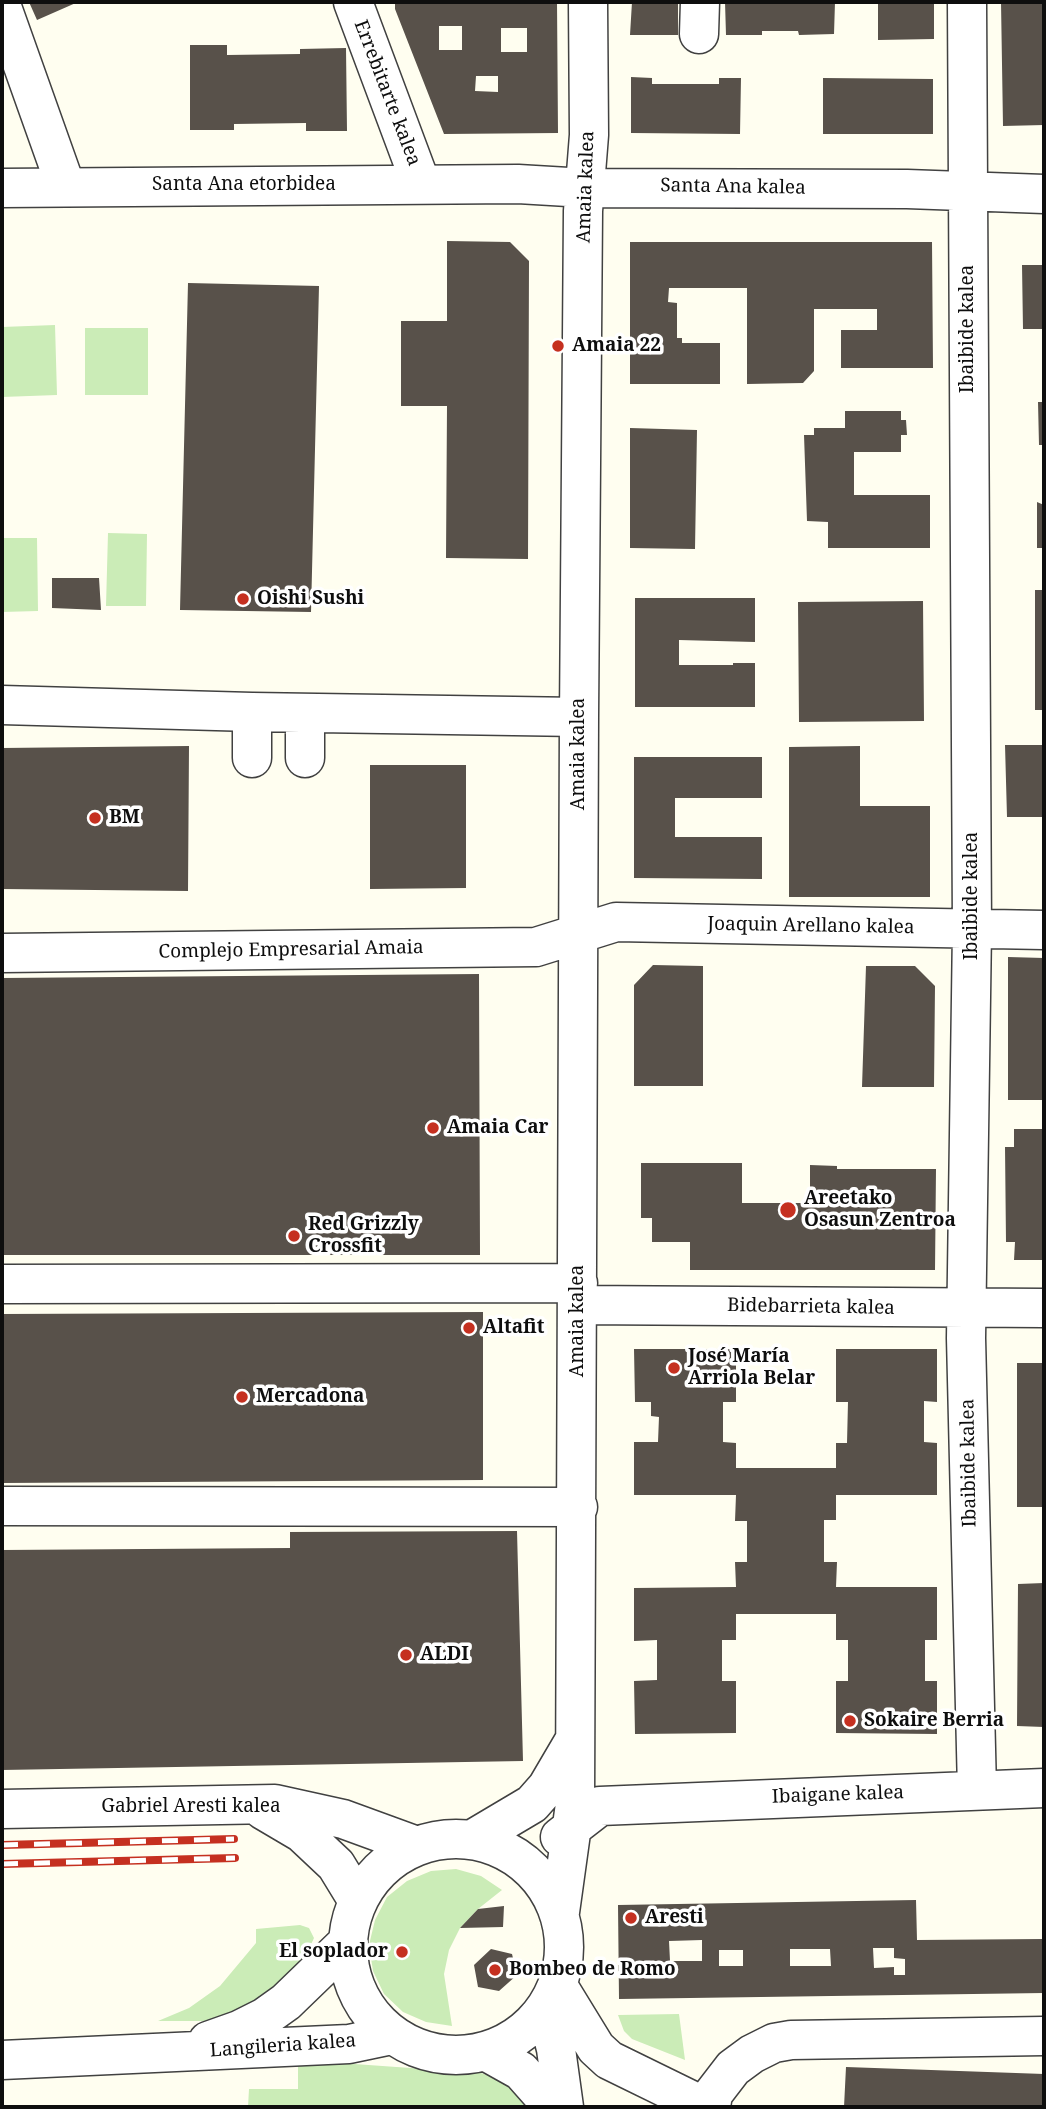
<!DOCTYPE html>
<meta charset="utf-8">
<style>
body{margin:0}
#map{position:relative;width:1046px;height:2109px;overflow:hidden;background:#fffef0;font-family:"Noto Serif",serif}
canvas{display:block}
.frame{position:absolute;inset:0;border:4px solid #0e0e0e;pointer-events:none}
</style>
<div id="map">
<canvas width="1046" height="2109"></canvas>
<div class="frame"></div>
</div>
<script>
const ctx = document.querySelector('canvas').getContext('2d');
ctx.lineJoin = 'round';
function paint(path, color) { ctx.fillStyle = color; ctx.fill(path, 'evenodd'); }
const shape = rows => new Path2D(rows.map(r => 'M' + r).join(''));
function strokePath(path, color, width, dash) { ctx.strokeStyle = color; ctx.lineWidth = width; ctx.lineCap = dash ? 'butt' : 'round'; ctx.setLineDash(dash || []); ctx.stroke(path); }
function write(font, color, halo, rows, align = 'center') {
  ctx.font = font + ' "Noto Serif",serif'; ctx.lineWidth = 7; ctx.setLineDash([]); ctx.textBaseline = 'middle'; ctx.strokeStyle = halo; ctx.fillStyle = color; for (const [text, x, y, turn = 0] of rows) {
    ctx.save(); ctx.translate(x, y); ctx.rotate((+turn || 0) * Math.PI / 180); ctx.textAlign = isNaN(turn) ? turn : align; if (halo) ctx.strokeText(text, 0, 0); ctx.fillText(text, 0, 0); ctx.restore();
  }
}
paint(shape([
 [55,325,57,395,2,397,2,327],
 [85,328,148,328,148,395,85,395],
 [108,533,147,534,146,606,106,606],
 [2,538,37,538,38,611,2,612],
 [456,1869,481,1876,502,1890,478,1909,460,1928,449,1950,444,1974,452,2026,426,2022,403,2012,384,1994,373,1971,369,1945,375,1920,387,1897,407,1881,431,1871],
 [300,1925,309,1928,314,1938,301,1966,288,1983,233,2018,203,2021,158,2021,189,2008,220,1986,256,1943,256,1929],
 [679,2014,685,2060,632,2039,624,2031,618,2015],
 [298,2060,481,2073,506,2082,530,2107,248,2107,249,2089,298,2089]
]), '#cbecb7');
paint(shape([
 [29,2,78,2,37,20],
 [395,2,557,2,558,133,444,134,395,9],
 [439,26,462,26,462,50,439,50],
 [501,28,527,28,527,52,501,52],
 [476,76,498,76,498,92,475,91],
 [632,2,678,2,678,35,630,35],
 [725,2,835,2,834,34,799,35,798,31,762,31,762,35,726,35],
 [878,2,934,2,934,39,878,40],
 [1001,2,1044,2,1044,125,1003,126],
 [190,45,227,45,227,55,300,54,300,49,346,48,347,131,306,131,306,123,234,124,234,130,190,130],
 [631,77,652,78,652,84,719,84,719,78,741,78,740,134,631,133],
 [823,78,933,79,933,134,823,134],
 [447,241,510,242,529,261,528,559,446,558,447,406,401,406,401,321,447,321],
 [630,242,932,242,933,368,841,368,841,330,877,330,877,309,814,309,814,371,803,383,747,384,747,288,669,288,668,302,677,303,677,338,682,338,682,343,720,343,720,384,630,384],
 [1022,265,1044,265,1044,329,1023,329],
 [188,283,319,286,311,612,180,610],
 [1038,402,1044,402,1044,445,1039,445],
 [845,411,901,411,901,420,906,420,907,435,901,435,901,452,854,452,854,495,930,495,930,548,828,548,828,522,807,521,804,435,814,435,814,428,845,428],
 [630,428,697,430,695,549,630,548],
 [1037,502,1044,505,1044,548,1037,548],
 [52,578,99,578,101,610,52,608],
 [1035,590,1044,590,1044,710,1035,710],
 [635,598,755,598,755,642,679,640,679,665,733,665,733,663,755,663,755,707,635,707],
 [923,601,924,721,799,722,798,602],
 [1005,745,1044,745,1044,817,1007,817],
 [189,746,188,891,2,889,2,748],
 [860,746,860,806,930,806,930,897,789,897,789,747],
 [634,757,762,757,762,798,675,798,675,837,762,837,762,879,634,878],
 [370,765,466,765,466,888,370,889],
 [1008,957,1044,958,1044,1100,1008,1100],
 [653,965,703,966,703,1086,634,1086,634,985],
 [866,966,915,966,935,986,934,1087,862,1087],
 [479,974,480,1255,2,1255,2,978],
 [1014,1129,1044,1129,1044,1260,1014,1260,1015,1242,1006,1242,1005,1147,1014,1147],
 [641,1163,742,1163,742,1203,810,1203,810,1165,837,1166,837,1169,936,1169,935,1270,690,1270,690,1242,652,1242,652,1218,641,1218],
 [483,1312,483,1480,2,1483,2,1314],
 [634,1349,736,1349,736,1402,723,1402,723,1442,736,1443,736,1468,836,1468,836,1443,847,1443,848,1402,836,1402,836,1349,937,1349,937,1402,924,1401,924,1442,937,1443,937,1495,836,1495,836,1520,824,1520,824,1562,837,1562,836,1587,937,1587,937,1640,925,1640,925,1681,937,1681,937,1734,836,1733,836,1681,848,1681,848,1640,836,1640,836,1614,736,1614,736,1640,722,1640,722,1681,736,1681,736,1733,635,1734,634,1681,657,1680,657,1640,634,1641,634,1588,736,1587,735,1562,747,1562,747,1521,735,1521,736,1495,634,1495,634,1442,658,1442,659,1417,651,1416,651,1402,635,1402],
 [1017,1363,1044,1363,1044,1507,1017,1507],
 [517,1531,523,1761,2,1770,2,1550,290,1548,290,1532],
 [1044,1583,1044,1727,1017,1726,1018,1584],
 [916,1900,917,1940,1044,1939,1044,1993,619,1999,618,1905],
 [702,1940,702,1961,670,1961,669,1941],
 [873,1948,894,1948,894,1958,905,1959,905,1975,894,1975,894,1967,874,1968],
 [790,1949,830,1949,831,1966,790,1966],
 [719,1950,743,1950,743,1966,719,1966],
 [504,1906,503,1927,460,1928,478,1909],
 [491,1949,512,1954,517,1975,499,1991,478,1987,474,1965],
 [846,2067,1044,2074,1044,2107,844,2107]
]), '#58514a');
const minor = shape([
 [353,2,421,184],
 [967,2,972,929,966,1338,977,1790],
 [2,7,66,187],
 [699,34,700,2],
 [2,188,518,184,585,188,907,189,1044,194],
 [2,705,252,712,579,717],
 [252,712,252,758],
 [305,713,305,758],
 [2,953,536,947,616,922,1044,930],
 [2,1284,578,1283],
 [578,1305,1044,1308],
 [2,1506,578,1507],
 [2,1809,275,1804,343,1819,417,1846],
 [263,1810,302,1833,336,1865,358,1901],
 [560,1837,600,1806,1044,1788],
 '348 1947a108 108 0 1 1 216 0a108 108 0 1 1-216 0Z',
 [473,1839,532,1804,547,1787,574,1741],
 [560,1912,575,1804,579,717,583,211,589,135,588,2],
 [558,1986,596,2048,609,2060,705,2107],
 [546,2009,556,2049,564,2107],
 [208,2041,239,2030,265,2017,286,2002,347,1943],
 [487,2052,521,2071,553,2107],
 [2,2060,349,2044,392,2035],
 [711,2107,713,2094,733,2068,752,2054,774,2043,791,2040,1044,2036]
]);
strokePath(minor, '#414141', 41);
strokePath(minor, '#fff', 38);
const rail = shape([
 [2,1845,234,1839],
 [2,1864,235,1858]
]);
strokePath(rail, '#c53020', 8);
strokePath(rail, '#fff', 5, [16]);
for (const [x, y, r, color] of [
 [558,346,7,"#c53020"],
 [243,599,7,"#c53020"],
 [95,818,7,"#c53020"],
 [433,1128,7,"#c53020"],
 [788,1210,9,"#c53020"],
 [294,1236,7,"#c53020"],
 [469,1328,7,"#c53020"],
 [674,1368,7,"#c53020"],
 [242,1397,7,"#c53020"],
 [406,1655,7,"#c53020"],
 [850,1721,7,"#c53020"],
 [631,1918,7,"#c53020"],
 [402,1952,7,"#c53020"],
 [495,1970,7,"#c53020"]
]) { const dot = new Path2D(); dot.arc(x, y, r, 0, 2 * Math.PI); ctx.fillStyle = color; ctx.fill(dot); strokePath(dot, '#fff', 2.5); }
write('19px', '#0e0e0e', '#fff', [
 ["Errebitarte kalea",387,93,69],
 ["Santa Ana etorbidea",244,185],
 ["Amaia kalea",586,187,-88],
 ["Santa Ana kalea",733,187,1],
 ["Ibaibide kalea",968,329,-90],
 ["Amaia kalea",579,754,-90],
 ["Ibaibide kalea",972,896,-90],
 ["Joaquin Arellano kalea",811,926,1],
 ["Complejo Empresarial Amaia",291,950,-1],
 ["Bidebarrieta kalea",811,1307,1],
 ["Amaia kalea",578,1321,-90],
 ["Ibaibide kalea",969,1463,-91],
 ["Ibaigane kalea",838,1795,-2],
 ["Gabriel Aresti kalea",191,1807],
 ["Langileria kalea",283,2046,-4]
]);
write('bold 19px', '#0e0e0e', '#fff', [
 ["Amaia 22",572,346],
 ["Oishi Sushi",257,599],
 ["BM",109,818],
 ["Amaia Car",447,1128],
 ["Areetako",804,1199],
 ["Osasun Zentroa",804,1221],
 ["Red Grizzly",308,1225],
 ["Crossfit",308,1247],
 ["Altafit",483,1328],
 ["José María",688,1357],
 ["Arriola Belar",688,1379],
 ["Mercadona",256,1397],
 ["ALDI",420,1655],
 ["Sokaire Berria",864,1721],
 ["Aresti",645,1918],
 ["El soplador",388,1952,"right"],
 ["Bombeo de Romo",509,1970]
], 'left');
</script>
